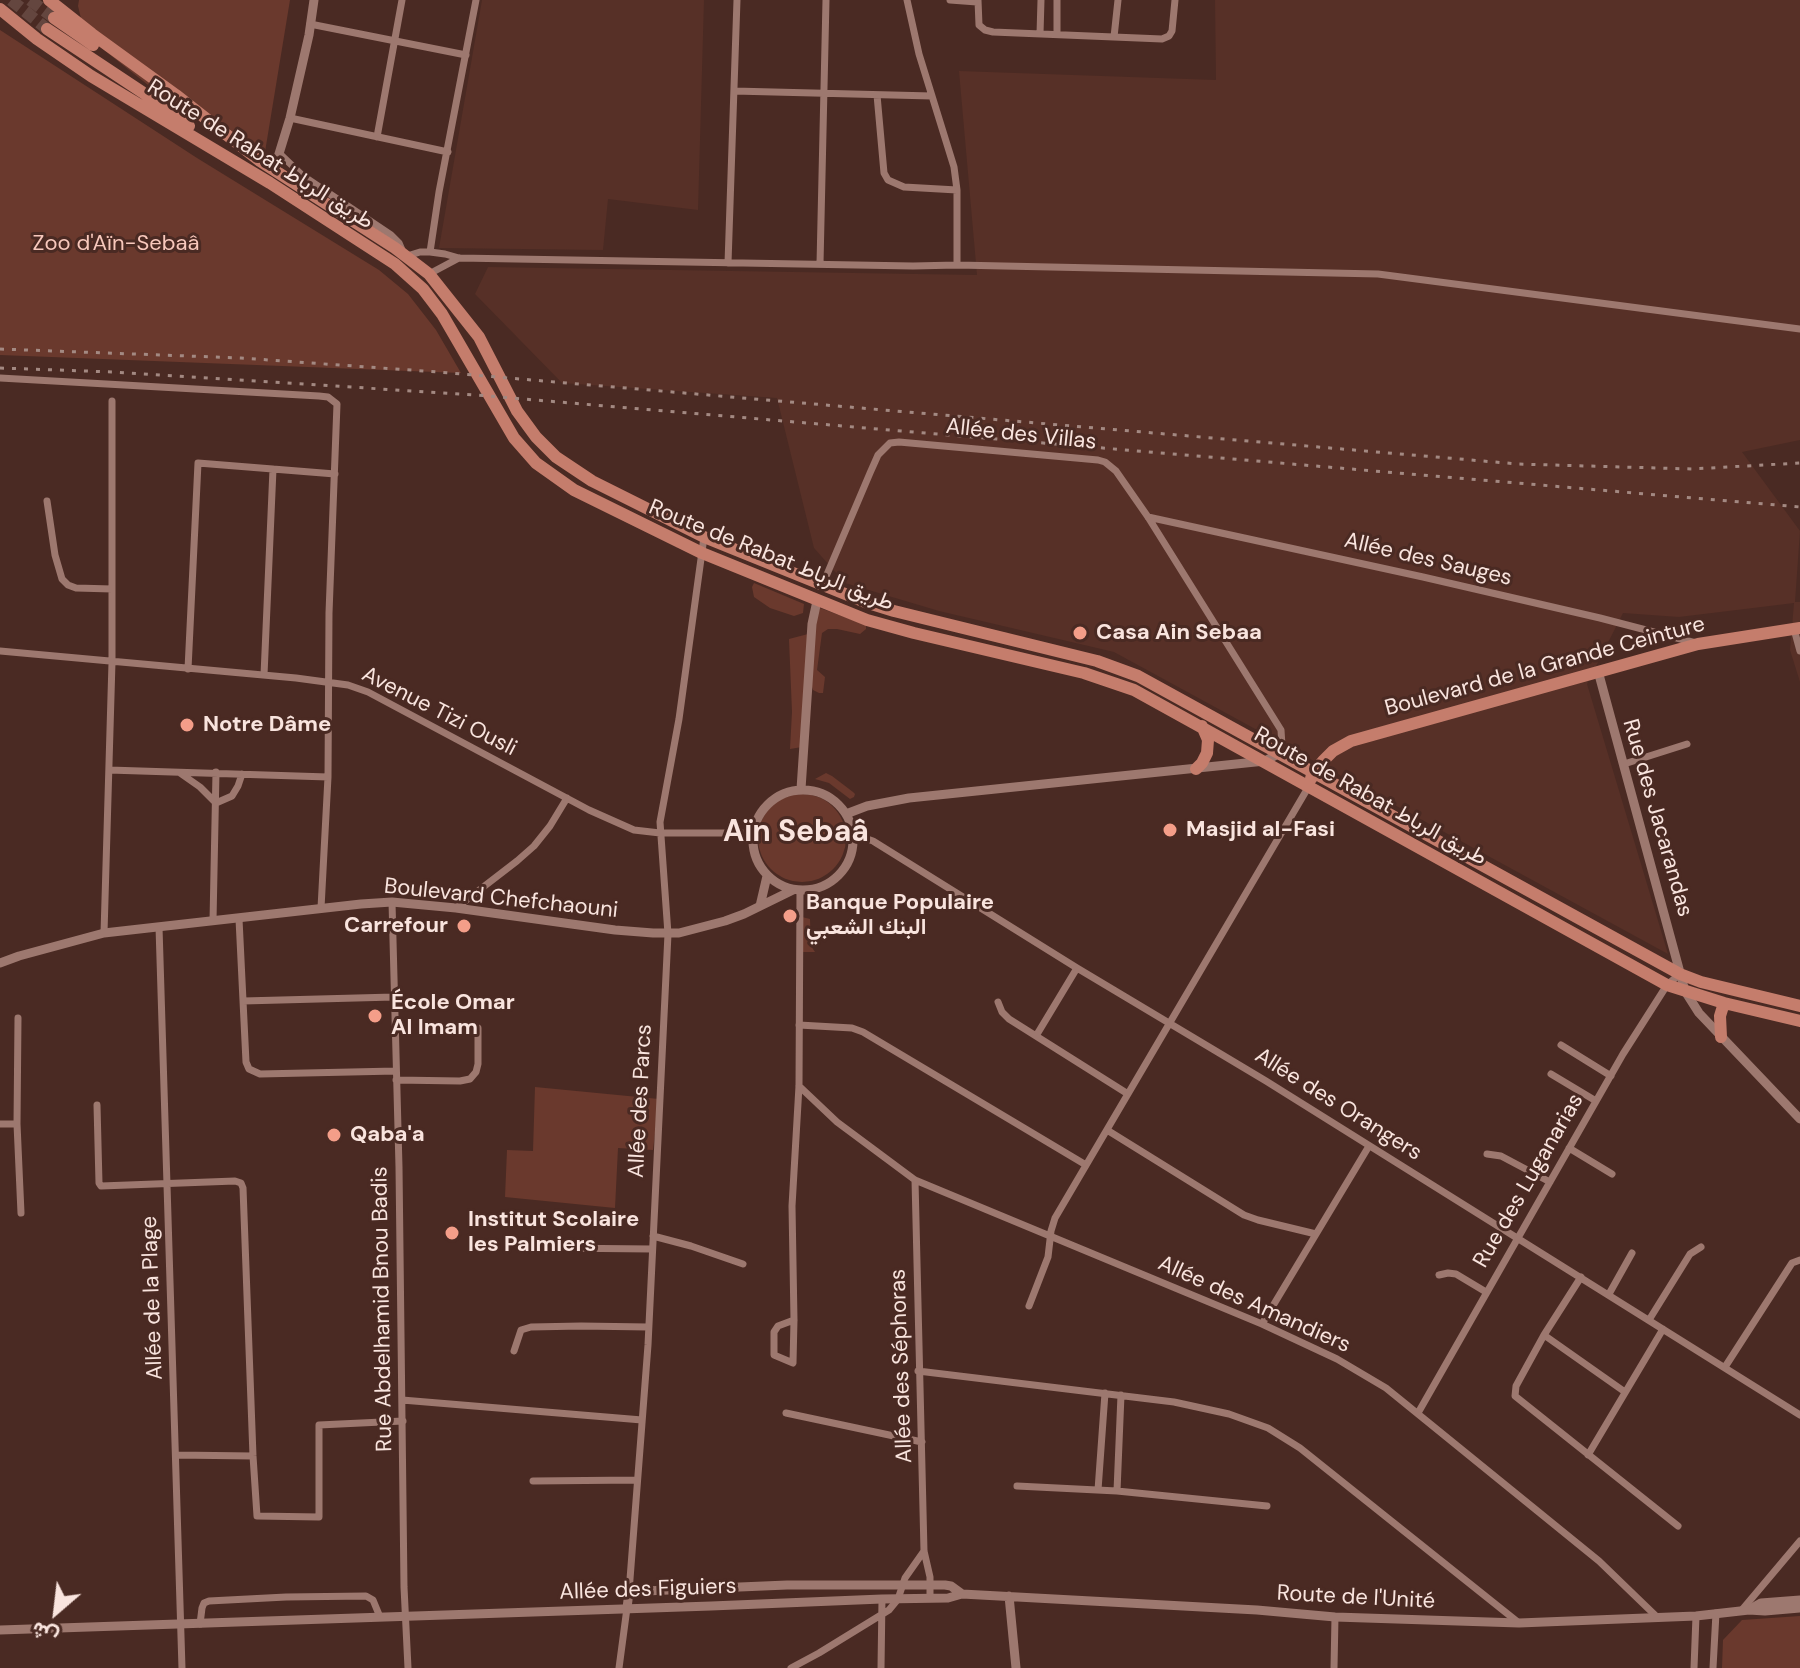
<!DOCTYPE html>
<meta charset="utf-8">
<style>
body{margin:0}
#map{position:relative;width:1800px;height:1668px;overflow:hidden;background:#4a2a23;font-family:"DM Sans",Vazirmatn,sans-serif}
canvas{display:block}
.north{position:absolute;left:16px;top:1572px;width:80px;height:80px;-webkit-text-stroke:6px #4a2a23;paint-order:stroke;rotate:208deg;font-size:22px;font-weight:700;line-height:32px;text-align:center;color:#f9e4de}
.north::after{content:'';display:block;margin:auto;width:28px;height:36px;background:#f9e4de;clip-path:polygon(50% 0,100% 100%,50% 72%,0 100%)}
</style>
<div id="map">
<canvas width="1800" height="1668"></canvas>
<div class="north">ش</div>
</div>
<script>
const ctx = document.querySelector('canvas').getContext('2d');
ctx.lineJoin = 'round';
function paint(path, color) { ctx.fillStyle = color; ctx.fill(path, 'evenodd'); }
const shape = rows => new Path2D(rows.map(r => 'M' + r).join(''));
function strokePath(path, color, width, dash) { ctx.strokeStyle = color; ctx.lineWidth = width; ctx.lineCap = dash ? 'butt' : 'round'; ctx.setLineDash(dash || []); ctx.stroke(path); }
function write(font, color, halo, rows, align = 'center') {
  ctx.font = font + ' "DM Sans",Vazirmatn,sans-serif'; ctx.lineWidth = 6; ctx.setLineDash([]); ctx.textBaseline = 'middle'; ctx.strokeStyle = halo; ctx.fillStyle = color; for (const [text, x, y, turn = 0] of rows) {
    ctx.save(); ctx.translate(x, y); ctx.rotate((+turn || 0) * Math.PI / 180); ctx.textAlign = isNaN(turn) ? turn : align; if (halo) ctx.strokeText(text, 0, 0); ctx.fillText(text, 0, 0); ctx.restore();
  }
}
paint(shape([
 [482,0,704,0,698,210,608,199,603,250,439,248],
 [1215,0,1800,0,1800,440,1742,452,1800,531,1795,602,1800,602,1800,682,1790,650,1794,603,1679,617,1623,613,1587,684,1668,954,1114,652,939,611,845,583,814,548,777,398,562,383,475,294,488,267,977,275,959,71,1216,80]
]), '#573027');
paint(shape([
 [79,0,290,0,264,158,167,100,85,35,78,6],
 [0,30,197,158,379,270,408,294,436,330,461,373,0,355],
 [754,583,804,604,803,613,794,616,770,608,754,597,752,587],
 [820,608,866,625,866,629,860,634,837,629,828,629,822,633,817,670,825,677,823,693,819,693,813,690,811,684,814,624],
 [808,634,802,747,790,749,792,712,789,639],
 [826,773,832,776,853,792,855,794,854,797,850,799,829,783,815,779],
 '758 838a44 44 0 1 1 88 0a44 44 0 1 1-88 0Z',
 [802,917,810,919,811,946,815,952,802,952],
 [535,1087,659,1099,653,1150,618,1148,615,1208,505,1197,507,1150,533,1151],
 [1800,1616,1800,1668,1722,1668,1723,1640,1742,1620]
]), '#6a392d');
strokePath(shape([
 [11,0,47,29],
 [30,0,54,18]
]), '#64463f', 12, [12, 6]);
strokePath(shape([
 [907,0,919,54,954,167,957,190,957,265],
 [950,0,977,2],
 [978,0,979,25,985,30,993,32,1162,39,1169,36,1172,31,1175,0],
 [310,24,466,55],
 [1040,34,1041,0],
 [1057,34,1057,0],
 [1114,37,1118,0],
 [734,91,932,96],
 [877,95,884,173,888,180,904,187,957,190],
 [290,118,448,152],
 [377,137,402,0],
 [279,153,303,176,391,235,399,243,402,250],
 [430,252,439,192,476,0],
 [407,256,420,252,430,252,445,254,459,258,913,266,957,265,1378,274,1800,329],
 [728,263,737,0],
 [820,264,826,0],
 [429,274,459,258],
 [0,378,319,396,328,397,337,404,329,613,328,777,321,908],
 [47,501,55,555,62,579,68,585,76,588,112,589],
 [1148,517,1423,577,1600,618,1696,643],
 [822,586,870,473,878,455,890,443,899,442,1098,460,1105,462,1116,471,1148,517,1281,730,1282,746,1279,753],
 [1794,629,1800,651],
 [0,651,296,678,348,685,368,692,589,810,634,830,660,833,753,833],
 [188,669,198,463,335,474],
 [264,675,273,469],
 [1624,764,1687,744],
 [109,770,328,777],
 [180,773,200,787,216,803,232,796,238,786,242,774],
 [853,834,873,841,1077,968,1266,1081,1800,1415],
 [392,902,399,1167,404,1587,408,1668],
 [456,908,517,861,534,846,550,826,567,798],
 [239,919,246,1062,249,1069,260,1074,396,1071],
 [213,921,216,772],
 [159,927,182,1668],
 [104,933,112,662,112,401],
 [243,1001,394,997],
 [998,1002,1002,1012,1009,1019,1128,1094],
 [18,1018,17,1124,21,1213],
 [799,1025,852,1028,863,1032,1086,1165],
 [1036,1036,1077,968],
 [1561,1045,1611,1076],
 [1551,1074,1596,1101],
 [396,1080,460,1081,470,1079,476,1072,478,1064,478,1028],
 [799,1086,837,1122,915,1180,1262,1324,1337,1359,1386,1388,1599,1561,1658,1618],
 [97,1105,99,1183,101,1186,235,1181,241,1183,243,1188,253,1456,257,1516,319,1517,319,1425,403,1421],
 [0,1124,17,1124],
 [1107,1130,1244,1215,1258,1220,1316,1234],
 [1569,1148,1612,1174],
 [1487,1154,1501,1156,1550,1182],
 [915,1180,924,1551,930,1577,930,1598],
 [653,1236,691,1246,743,1264],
 [551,1248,652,1249],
 [1439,1275,1448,1273,1456,1274,1486,1292],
 [1581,1277,1544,1335,1516,1386,1515,1396,1678,1526],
 [1609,1294,1632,1253],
 [1029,1306,1048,1257,1051,1231,1055,1218,1309,786],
 [794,1320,778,1326,774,1332,774,1355,793,1363,794,1320,792,1206,799,1086,800,891],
 [1649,1320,1690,1254,1701,1247],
 [1262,1324,1369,1146],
 [1544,1335,1625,1392],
 [514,1351,521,1330,531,1327,581,1326,648,1327],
 [1725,1367,1792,1263,1800,1260],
 [918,1371,1174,1402,1229,1414,1268,1428,1300,1448,1519,1623],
 [402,1400,642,1420],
 [786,1413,922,1442],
 [1418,1413,1623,1054,1667,985,1680,974],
 [176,1455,253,1456],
 [1588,1455,1663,1329],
 [533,1481,637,1480],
 [1017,1486,1117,1491,1267,1506],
 [1098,1490,1105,1393],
 [1117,1491,1121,1395],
 [629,1592,648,1345,668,934,660,822,679,719,704,537],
 [1741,1611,1800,1541],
 [200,1624,202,1608,204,1603,209,1601,286,1597,366,1596,373,1600,380,1617],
 [619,1668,627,1608],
 [791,1668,819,1653,889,1610,898,1599,905,1578,924,1551],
 [881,1668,882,1599],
 [1334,1668,1335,1617],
 [1694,1668,1696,1616],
 [1713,1668,1716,1613]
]), '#9d786f', 7);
strokePath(shape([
 [274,170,290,118,309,35,314,0],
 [1598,671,1685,991,1699,1013,1800,1119],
 [801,789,812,624,817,601],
 '753 840a50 50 0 1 1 100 0a50 50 0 1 1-100 0Z',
 [846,814,867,806,909,798,1265,761,1278,754],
 [760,906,767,876],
 [0,963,19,956,104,933,361,904,392,902,456,908,615,930,653,933,679,933,725,921,744,914,793,890],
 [1009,1596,1016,1668],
 [627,1608,629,1592,645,1591,787,1585,945,1585,951,1586,962,1594],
 [1749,1610,1761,1603,1800,1600],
 [0,1630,711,1606,882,1599,948,1598,962,1594,1257,1610,1335,1617,1519,1623,1696,1616,1749,1610,1765,1611,1800,1608]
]), '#9d786f', 9);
strokePath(shape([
 [49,0,92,34,176,95,260,161,395,248,429,274,479,337,517,411,536,437,556,457,592,481,704,537,865,602,894,611,1097,661,1138,676,1680,974,1701,982,1800,1006],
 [0,9,37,39,91,76,270,183,395,264,423,289,442,314,514,438,536,463,574,490,702,553,867,620,914,633,1084,673,1134,690,1667,985,1724,1003,1800,1021],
 [54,18,93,45],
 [47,29,142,92,189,126],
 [1196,769,1202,763,1207,753,1208,740,1202,726],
 [1311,779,1312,774,1324,760,1333,751,1351,741,1698,644,1800,628],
 [1721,1037,1720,1016,1724,1003]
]), '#c57d6c', 12);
strokePath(shape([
 [0,349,241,358,438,372,1518,464,1692,469,1800,463],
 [0,368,113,372,476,395,1800,507]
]), '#a38982', 3, [4, 8]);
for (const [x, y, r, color] of [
 [1080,633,8,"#f49e89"],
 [187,725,8,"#f49e89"],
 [1170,830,8,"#f49e89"],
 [790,916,8,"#f49e89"],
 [464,926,8,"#f49e89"],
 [375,1016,8,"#f49e89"],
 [334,1135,8,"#f49e89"],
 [452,1233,8,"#f49e89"]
]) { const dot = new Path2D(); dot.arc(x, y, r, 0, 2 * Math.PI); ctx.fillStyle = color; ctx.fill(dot); strokePath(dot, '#4a2a23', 3); }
write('22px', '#f9e4de', '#4a2a23', [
 ["Route de Rabat طريق الرباط",260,155,32],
 ["Allée des Villas",1021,435,6],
 ["Route de Rabat طريق الرباط",771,556,22],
 ["Allée des Sauges",1428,560,13],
 ["Boulevard de la Grande Ceinture",1545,667,-15],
 ["Avenue Tizi Ousli",439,712,27],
 ["Route de Rabat طريق الرباط",1370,797,29],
 ["Rue des Jacarandas",1657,818,74],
 ["Boulevard Chefchaouni",501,899,6],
 ["Allée des Parcs",641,1101,-87],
 ["Allée des Orangers",1338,1105,32],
 ["Rue des Luganarias",1529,1181,-60],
 ["Allée de la Plage",153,1298,-92],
 ["Allée des Amandiers",1254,1305,24],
 ["Rue Abdelhamid Bnou Badis",383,1309,-91],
 ["Allée des Séphoras",902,1366,-92],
 ["Allée des Figuiers",648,1590,-2],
 ["Route de l'Unité",1356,1598,3]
]);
write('22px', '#f8c8bc', '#4a2a23', [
 ["Zoo d'Aïn-Sebaâ",116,244]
]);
write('bold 22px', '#f9e4de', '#4a2a23', [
 ["Casa Ain Sebaa",1096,633],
 ["Notre Dâme",203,725],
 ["Masjid al-Fasi",1186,830],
 ["Banque Populaire",806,903],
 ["البنك الشعبي",806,928],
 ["Carrefour",448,926,"right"],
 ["École Omar",391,1003],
 ["Al Imam",391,1028],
 ["Qaba'a",350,1135],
 ["Institut Scolaire",468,1220],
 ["les Palmiers",468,1245]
], 'left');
write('bold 30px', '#f9e4de', '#4a2a23', [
 ["Aïn Sebaâ",796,833]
]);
</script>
